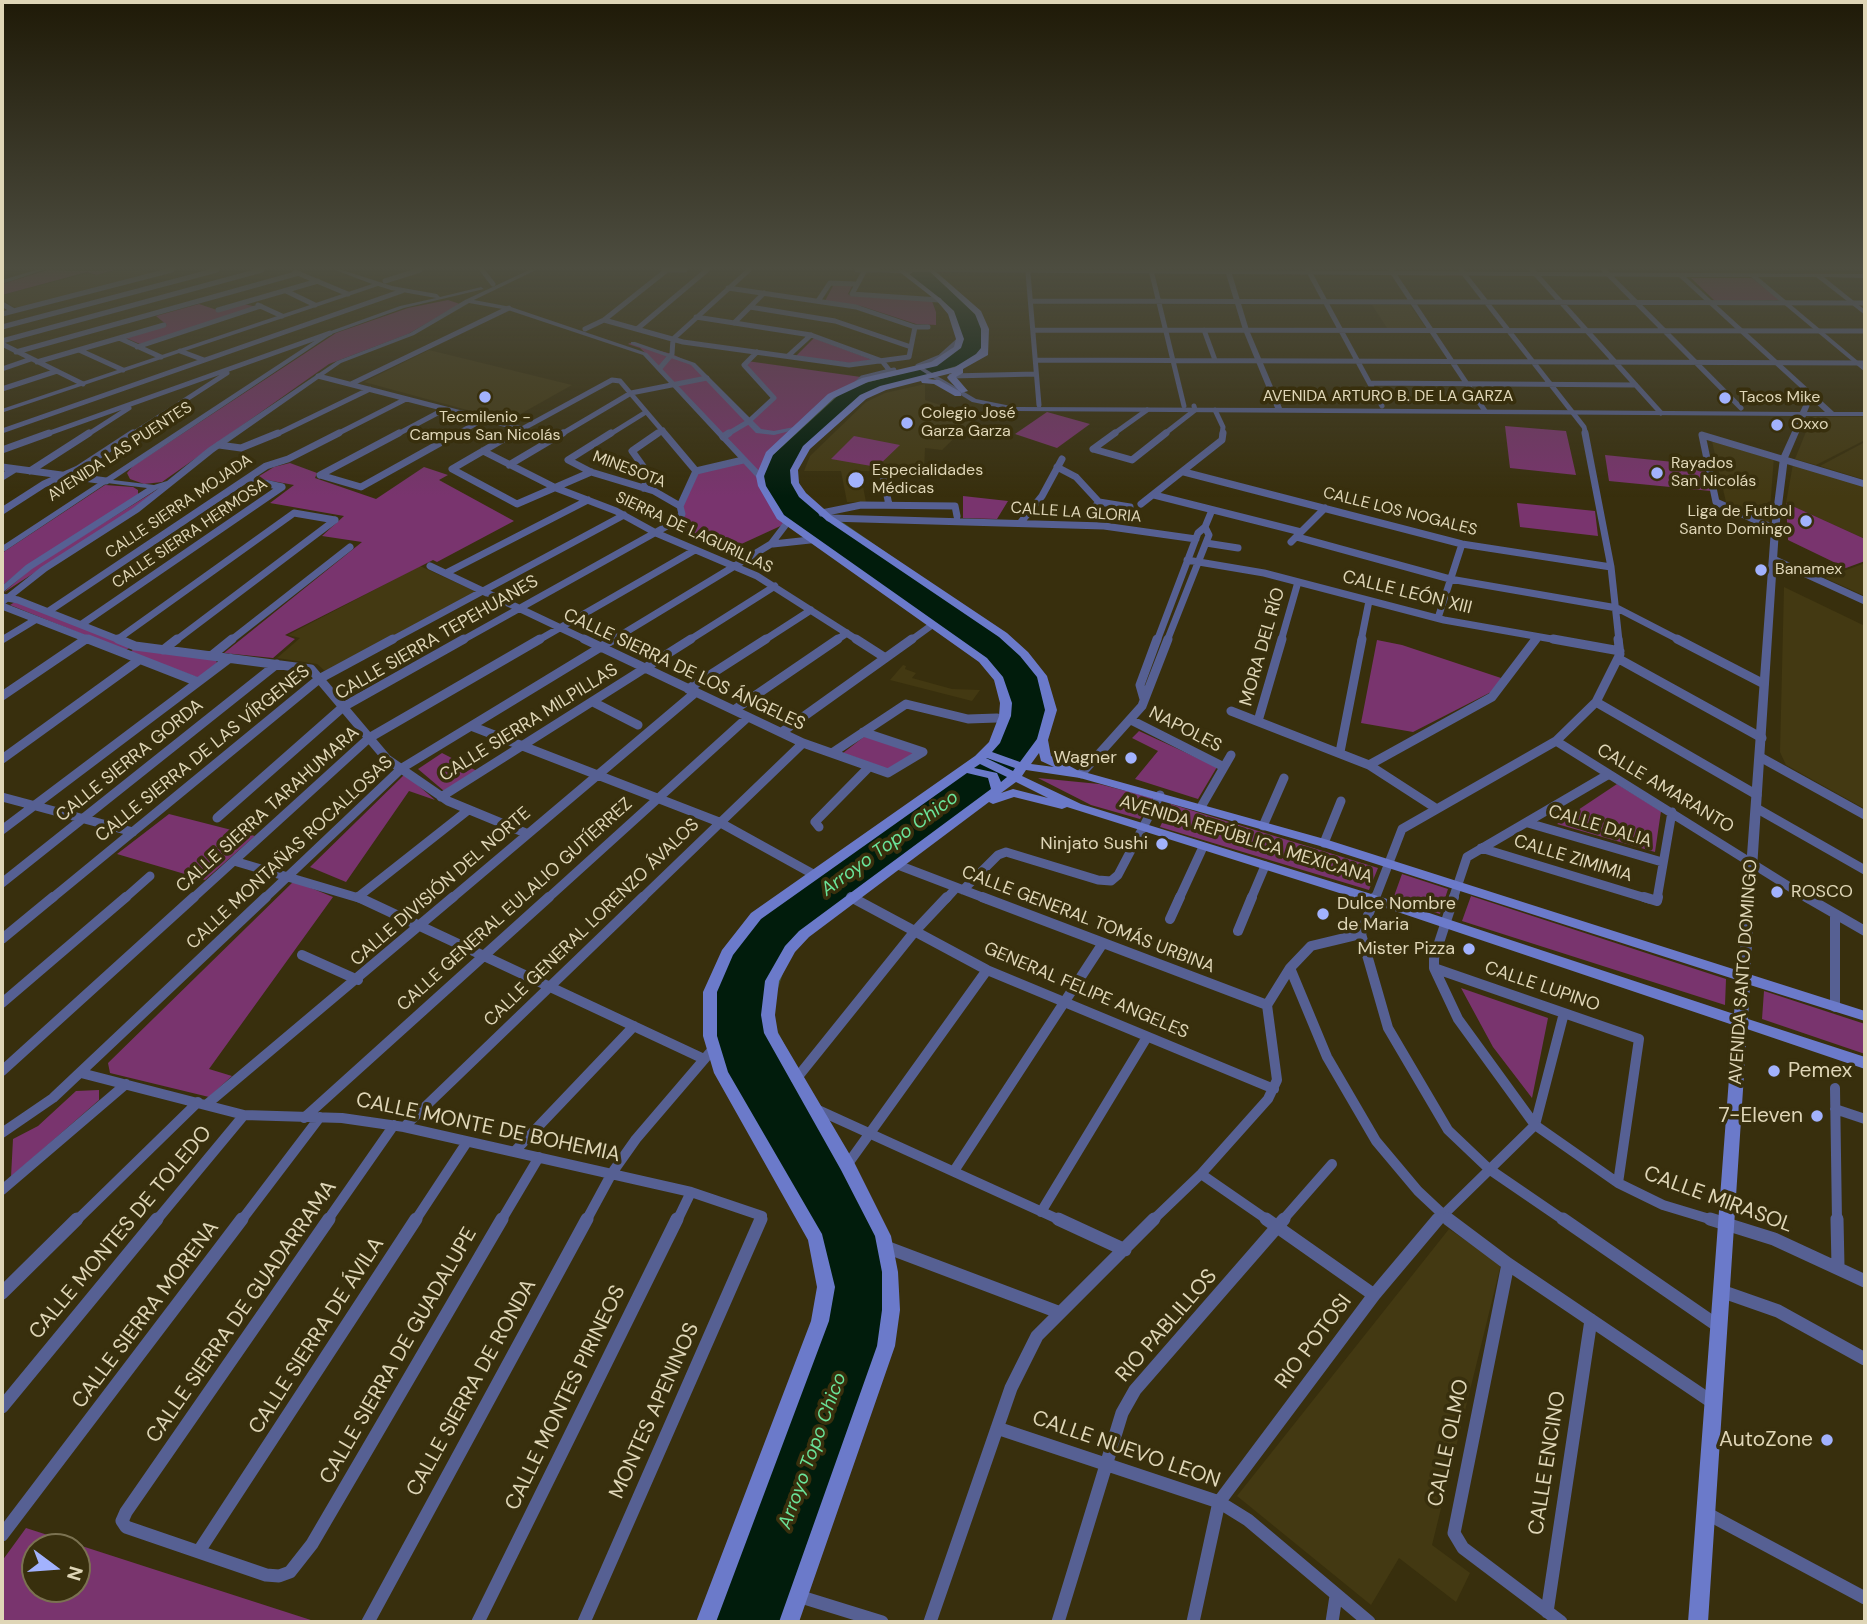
<!DOCTYPE html>
<meta charset="utf-8">
<style>
body{margin:0}
#map{position:relative;width:1867px;height:1624px;overflow:hidden;background:#382f0d;font-family:"DM Sans",sans-serif}
canvas{display:block}
.frame{position:absolute;inset:0;border:4px solid #dfd6b7;pointer-events:none}
.north{position:absolute;left:21px;top:1533px;width:70px;height:70px;box-sizing:border-box;background:#382f0d;border:2px solid #7b7251;border-radius:50%;rotate:106deg;font-size:19px;font-weight:700;line-height:28px;text-align:center;color:#dfd6b7}
.north::after{content:'';display:block;margin:auto;width:24px;height:32px;background:#a2b2fd;clip-path:polygon(50% 0,100% 100%,50% 72%,0 100%)}
</style>
<div id="map">
<canvas width="1867" height="1624"></canvas>
<div class="frame"></div>
<div class="north">N</div>
</div>
<script>
const ctx = document.querySelector('canvas').getContext('2d');
ctx.lineJoin = 'round';
function paint(path, color) { ctx.fillStyle = color; ctx.fill(path, 'evenodd'); }
const shape = rows => new Path2D(rows.map(r => 'M' + r).join(''));
function strokePath(path, color, width, dash) { ctx.strokeStyle = color; ctx.lineWidth = width; ctx.lineCap = dash ? 'butt' : 'round'; ctx.setLineDash(dash || []); ctx.stroke(path); }
function write(font, color, halo, rows, align = 'center') {
  ctx.font = font + ' "DM Sans",sans-serif'; ctx.lineWidth = 7; ctx.setLineDash([]); ctx.textBaseline = 'middle'; ctx.strokeStyle = halo; ctx.fillStyle = color; for (const [text, x, y, turn = 0] of rows) {
    ctx.save(); ctx.translate(x, y); ctx.rotate((+turn || 0) * Math.PI / 180); ctx.textAlign = isNaN(turn) ? turn : align; if (halo) ctx.strokeText(text, 0, 0); ctx.fillText(text, 0, 0); ctx.restore();
  }
}
paint(shape([
 [117,270,159,272,18,309,2,300,2,295,88,273,95,275],
 [1372,305,1410,305,1426,328,1387,328],
 [429,350,572,385,508,421,364,382],
 [925,384,925,400,976,417,942,450,925,448,924,472,860,471,866,502,847,502,841,471,804,471,810,456,866,402,885,393],
 [1812,417,1865,417,1865,440,1816,465,1795,459],
 [1711,437,1774,456,1769,523,1726,502],
 [1865,442,1865,480,1820,466],
 [1793,464,1865,486,1865,539,1786,503],
 [1865,563,1865,596,1825,578],
 [420,566,479,593,325,671,317,664,277,658,300,638,288,635],
 [1784,587,1865,626,1865,809,1786,765,1780,752],
 [903,665,906,666,905,669,916,673,912,678,952,689,980,690,972,701,890,680],
 [1449,1229,1501,1264,1432,1545,1470,1573,1456,1602,1399,1558,1371,1605,1237,1496]
]), '#433912');
paint(shape([
 [47,270,84,271,115,270,96,275,87,272,2,295,2,284],
 [1691,278,1752,278,1780,300,1715,301],
 [834,284,852,286,848,294,851,296,932,301,936,312,936,325,916,324,861,306,825,301],
 [448,300,460,304,408,334,329,364,162,482,144,484,130,479,127,473,133,466,336,333,408,308],
 [199,304,220,311,244,304,257,307,140,344,126,338,167,325,156,316],
 [814,338,873,360,849,363,796,356],
 [630,343,672,354,693,364,748,422,773,399,744,366,747,361,861,377,780,441,787,523,724,552,672,524,676,521,696,471,742,460,653,360,640,348,628,344],
 [1047,412,1090,424,1057,448,1015,434],
 [1505,426,1566,431,1576,475,1510,468],
 [854,436,900,445,877,467,831,459],
 [1605,455,1703,465,1711,491,1609,481],
 [290,463,317,473,315,478,376,499,424,467,448,475,439,480,514,521,437,562,433,560,285,635,295,639,273,658,224,653,362,542,322,536,344,516,270,503,294,485,256,478,274,467],
 [105,485,133,487,138,490,138,495,19,572,2,586,2,553],
 [160,488,130,511,3,593,34,566],
 [963,496,1008,501,997,519,963,518],
 [1517,503,1595,511,1598,536,1520,527],
 [1786,503,1865,539,1865,561,1846,568,1788,540],
 [18,600,131,647,124,651,10,605],
 [1377,640,1402,645,1501,678,1495,690,1413,732,1361,723],
 [134,649,215,658,217,663,199,678,130,652],
 [1139,731,1217,767,1198,799,1135,779,1158,751,1132,738],
 [865,736,918,753,893,771,843,753],
 [442,753,477,771,444,791,418,769],
 [405,774,435,800,409,791,346,882,310,867],
 [1038,778,1099,784,1153,798,1140,819,1091,805],
 [1617,784,1661,811,1655,852,1557,824],
 [1171,804,1378,868,1369,890,1160,827],
 [169,814,255,836,205,880,117,854],
 [1402,874,1448,889,1440,914,1393,899],
 [294,881,333,897,209,1069,232,1076,209,1097,110,1073,108,1063],
 [1471,896,1726,979,1725,1005,1462,921],
 [1461,988,1548,1018,1532,1098,1493,1047],
 [1764,991,1865,1024,1865,1054,1762,1019],
 [99,1090,99,1100,11,1177,13,1139,38,1126,76,1091],
 [26,1528,317,1622,2,1622,2,1561],
 [35,1547,77,1547,77,1589,35,1589]
]), '#79346e');
const water = shape([
 [903,270,931,270,981,319,984,348,970,363,873,392,806,448,794,470,802,495,1003,635,1042,676,1050,714,1025,767,790,949,768,1015,883,1236,886,1346,789,1622,706,1622,820,1321,822,1256,721,1073,710,992,747,924,985,753,1005,716,993,669,780,517,762,486,765,461,846,387,927,366,959,344,951,313,903,270]
]);
paint(water, '#011c0c');
strokePath(water, '#44543f', 2);
strokePath(shape([
 [482,270,493,284],
 [664,270,685,270],
 [857,270,877,270],
 [865,270,852,294,939,300],
 [1151,270,1184,406],
 [1308,270,1382,406],
 [1391,270,1485,411],
 [1461,270,1584,427,1586,435],
 [1532,270,1661,413],
 [1604,270,1741,408],
 [295,272,348,294],
 [1028,273,1039,405],
 [385,281,420,270],
 [728,288,856,307,915,327,928,327],
 [286,291,315,305],
 [818,301,830,283,855,284],
 [1031,301,1865,303],
 [2,304,14,311],
 [258,305,282,316],
 [750,307,835,321,911,347],
 [218,310,318,281],
 [2,314,172,270],
 [696,317,811,335,882,361,890,371],
 [604,320,683,342,849,365,909,357,915,327],
 [734,323,764,293],
 [2,327,217,270],
 [585,329,604,320,667,270],
 [637,329,707,270],
 [1034,330,1865,331],
 [1204,330,1215,360],
 [119,338,161,357],
 [2,341,262,270],
 [2,344,83,384],
 [137,347,261,306],
 [79,350,123,370],
 [180,351,204,360],
 [16,352,299,273],
 [788,356,811,335],
 [1036,360,1865,363],
 [37,362,164,325],
 [918,366,940,357,960,339],
 [660,368,672,354,673,339,749,270],
 [2,369,31,359],
 [318,376,523,429],
 [951,376,1036,374],
 [857,383,862,378,894,370],
 [1370,383,1636,385],
 [351,384,509,308],
 [2,389,57,371],
 [1215,410,1223,427,1222,435],
 [2,431,402,291],
 [44,435,330,333],
 [87,435,129,408],
 [131,435,227,373],
 [275,435,370,389],
 [335,435,406,399],
 [396,435,445,409],
 [455,435,484,419],
 [511,435,612,380,620,381,666,435],
 [560,435,631,393,707,378],
 [609,435,646,412],
 [656,435,663,430],
 [726,435,748,422,774,398,744,365,757,352],
 [1112,435,1147,410],
 [1163,435,1195,410,1194,406]
]), '#566093', 5);
strokePath(shape([
 [514,433,452,469,517,504,591,472],
 [611,433,568,460,591,472,654,491,680,506],
 [664,433,696,471],
 [1585,433,1611,567,1619,641],
 [723,437,729,433],
 [219,445,241,448,278,433],
 [1093,449,1132,460,1166,433],
 [1093,449,1115,433],
 [2,450,49,433],
 [483,451,556,488,616,511,656,533,757,576,859,641],
 [509,465,563,433],
 [2,467,106,481],
 [1057,467,1076,477,1099,502],
 [30,471,89,433],
 [696,471,743,460],
 [1184,472,1462,544,1611,567],
 [320,475,361,487,458,433],
 [320,475,399,433],
 [883,476,889,505],
 [2,477,15,469],
 [247,479,282,487],
 [643,488,650,476,632,451,658,433],
 [1154,495,1301,532],
 [1099,502,1130,507],
 [1141,504,1222,440,1223,433],
 [2,511,44,484,78,469,133,433],
 [1091,511,1099,502],
 [822,513,861,505,955,506,957,516],
 [829,518,1104,526,1196,539],
 [1021,522,1042,496,1062,459],
 [1775,529,1716,502,1702,435,1865,484],
 [1297,537,1450,579,1617,608,1681,641],
 [1291,542,1325,508],
 [1206,543,1238,548],
 [773,544,810,540],
 [1773,559,1865,601],
 [1187,560,1264,573,1444,620,1563,641],
 [430,566,588,641],
 [446,573,588,500],
 [2,597,18,600,122,641],
 [2,606,92,641],
 [49,611,266,466,288,459,339,433],
 [1438,618,1462,544],
 [82,624,282,487],
 [118,639,294,513,335,520],
 [2,640,35,620],
 [83,641,86,639],
 [175,641,335,520],
 [230,641,350,547],
 [390,641,624,515],
 [461,641,676,521,682,514,680,506,696,471],
 [537,641,695,550],
 [611,641,771,544,787,523],
 [688,641,775,586],
 [763,641,811,610],
 [835,641,847,633],
 [910,641,932,625],
 [1157,641,1198,533,1205,527,1212,510],
 [1167,641,1209,535,1205,527],
 [1281,641,1298,582],
 [1361,641,1369,601],
 [1535,641,1538,637]
]), '#566093', 7);
strokePath(shape([
 [88,639,198,682],
 [118,639,135,646,311,669,387,759,448,801,528,834],
 [584,639,803,743,888,773,923,752,863,732],
 [856,639,884,657],
 [1553,639,1620,651],
 [1677,639,1764,684],
 [163,650,177,639],
 [211,656,232,639],
 [1619,659,1762,738],
 [688,689,766,639],
 [2,696,86,639],
 [1144,699,1140,685,1157,639],
 [593,702,638,725],
 [1596,702,1757,795],
 [734,710,838,639],
 [1231,711,1369,765,1437,809],
 [1131,720,1224,767],
 [1258,721,1282,639],
 [471,726,719,822,813,874],
 [782,732,912,639],
 [1556,741,1809,899],
 [1340,752,1362,639],
 [832,753,906,704,968,719,997,718],
 [1760,757,1865,815],
 [2,759,139,660],
 [1369,765,1492,697,1536,639],
 [1081,774,1142,706,1168,639],
 [2,797,133,832],
 [441,797,691,639],
 [1201,807,1231,755],
 [1756,808,1865,870],
 [217,818,343,707,464,639],
 [1528,823,1662,862],
 [1263,826,1284,778],
 [819,827,815,822,869,767],
 [2,830,230,658],
 [1324,843,1341,801],
 [1481,848,1649,899],
 [234,861,362,899],
 [898,865,987,899],
 [2,883,277,664],
 [963,890,998,855,1006,852,1098,880,1111,881,1118,875,1160,795],
 [358,897,467,811],
 [851,897,854,899],
 [51,899,319,679,393,639],
 [124,899,150,876],
 [192,899,369,738,540,639],
 [264,899,402,768,614,639],
 [451,899,696,692],
 [547,899,748,717],
 [641,899,803,743],
 [946,899,956,888],
 [1179,899,1203,847],
 [1251,899,1265,866],
 [1375,899,1402,829,1556,741,1596,702,1620,654,1618,639],
 [1453,899,1467,857,1609,774],
 [1657,899,1672,812]
]), '#566093', 9);
strokePath(shape([
 [358,897,704,1059],
 [851,897,987,970,1274,1089],
 [982,897,1267,1005],
 [1375,897,1361,934,1388,1028,1448,1130,1489,1169,1565,1221],
 [1454,897,1434,958,1434,968,1458,1019,1535,1125,1618,1183,1663,1205,1716,1221],
 [1644,897,1657,901,1658,897],
 [1806,897,1865,931],
 [1835,916,1835,1007],
 [1170,919,1180,897],
 [1238,931,1252,897],
 [2,939,53,897],
 [302,955,358,980],
 [1290,968,1327,1057,1376,1141,1418,1191,1450,1221],
 [1434,968,1639,1039,1618,1183],
 [2,1003,126,897],
 [2,1071,194,897],
 [81,1073,244,1115,342,1118,404,1127,691,1192,762,1216,761,1221],
 [796,1079,915,931,947,897],
 [1835,1088,1837,1221],
 [206,1105,453,897],
 [816,1109,1062,1221],
 [1835,1109,1865,1119],
 [304,1118,549,897],
 [1535,1125,1564,1013],
 [404,1127,643,897],
 [2,1133,53,1098,266,897],
 [514,1152,634,1026],
 [847,1165,987,970],
 [954,1171,1103,943],
 [1201,1174,1269,1221],
 [2,1190,126,1084],
 [1041,1212,1147,1037],
 [76,1221,198,1102],
 [156,1221,244,1115],
 [241,1221,320,1117],
 [327,1221,394,1125],
 [415,1221,467,1142],
 [501,1221,539,1157],
 [586,1221,612,1173,636,1139,713,1049],
 [677,1221,691,1192],
 [1152,1221,1201,1174,1268,1099,1277,1080,1267,1005,1290,968,1311,946,1361,934],
 [1282,1221,1332,1164],
 [1437,1221,1535,1125]
]), '#566093', 10);
strokePath(shape([
 [329,1219,126,1512,122,1521,126,1527,266,1575,279,1576,290,1572,312,1544,502,1219],
 [1058,1219,1125,1250],
 [1266,1219,1374,1295],
 [1448,1219,1508,1264,1712,1402],
 [1563,1219,1718,1326],
 [1710,1219,1774,1239,1865,1281],
 [1837,1219,1838,1266],
 [886,1247,1058,1312],
 [1508,1264,1454,1533,1463,1548,1561,1622],
 [1721,1291,1778,1311,1865,1359],
 [2,1293,77,1219],
 [2,1407,157,1219],
 [997,1428,1219,1502,1248,1520,1369,1622],
 [1706,1513,1865,1598],
 [2,1535,242,1219],
 [199,1551,416,1219],
 [798,1596,882,1622],
 [1547,1612,1591,1320],
 [368,1622,587,1219],
 [478,1622,677,1219],
 [584,1622,761,1219],
 [930,1622,1011,1388,1037,1336,1154,1219],
 [1058,1622,1122,1413,1135,1390,1284,1219],
 [1193,1622,1219,1502,1374,1295,1438,1219],
 [1332,1622,1336,1596]
]), '#566093', 13);
paint(shape([
 [36,270,44,270,2,284,2,280,36,270],
 [335,270,342,270,392,286,437,294,440,297,481,287,484,289,404,308,332,334,113,480,154,485,167,481,208,448,337,361,410,333,465,300,529,270,536,270,474,300,511,307,647,353,764,476,757,478,643,355,508,310,469,303,414,335,341,363,214,452,139,512,47,571,5,604,2,605,2,598,41,567,133,508,159,488,32,569,2,593,2,586,26,565,147,488,107,483,5,551,2,551,2,546,328,332,400,306,436,298,391,290,378,286,4,412,2,413,2,409,372,284,335,270],
 [872,270,1231,270,1865,274,1865,278,1824,277,1865,310,1865,315,1816,277,1758,277,1865,367,1865,372,1751,277,1686,277,1834,412,1865,412,1865,416,1806,416,1788,458,1779,529,1750,977,1748,980,1740,980,1738,977,1771,529,1780,458,1799,416,1016,411,972,402,917,368,922,367,976,399,1016,407,1275,408,1243,330,1226,274,913,272,910,274,875,272,872,270],
 [1232,274,1679,277,1808,395,1800,412,1282,408,1249,330,1232,274],
 [1812,400,1825,412,1807,412,1812,400],
 [631,342,635,342,695,363,761,429,774,431,794,427,798,429,774,435,756,433,691,365,631,344,631,342]
]), '#566093');
paint(shape([
 [897,270,904,270,941,299,954,311,964,339,961,348,937,366,868,382,834,398,773,455,764,476,766,486,784,515,987,658,1003,677,1012,703,1011,716,1000,743,992,752,1020,762,1037,739,1045,710,1037,677,1020,656,999,637,826,520,799,497,791,483,790,470,803,446,860,395,880,386,955,367,976,354,981,348,981,329,975,314,928,270,934,270,981,311,989,329,988,355,963,369,963,373,956,377,968,391,961,393,948,379,947,377,952,373,928,379,939,380,961,392,961,396,955,396,934,384,922,383,921,381,886,390,866,399,810,449,798,470,799,483,806,493,832,516,1007,633,1028,652,1047,676,1057,710,1048,740,1051,756,1077,770,1328,840,1865,1011,1865,1021,1750,985,1748,1019,1865,1057,1865,1069,1747,1029,1708,1622,1688,1622,1733,1025,1371,903,1067,807,1062,809,1014,797,993,804,989,802,809,937,795,952,779,981,775,1015,778,1033,853,1160,891,1236,898,1272,900,1310,895,1346,799,1622,779,1622,877,1346,882,1310,882,1272,875,1236,841,1170,764,1033,761,1015,765,981,785,946,799,931,991,789,988,778,967,773,761,919,733,955,717,992,717,1036,728,1072,822,1234,835,1287,829,1321,716,1622,696,1622,811,1321,817,1287,808,1240,714,1073,703,1036,703,992,722,950,751,913,975,756,989,742,999,716,1000,703,994,680,979,662,777,519,758,486,756,476,766,452,828,394,862,378,931,362,954,347,956,339,948,314,937,301,897,270],
 [1039,753,1041,761,1054,767,1031,764,1039,753],
 [986,758,987,758,1015,768,1013,771,986,758],
 [980,764,1007,777,1001,782,997,773,974,768,980,764],
 [1026,770,1080,778,1320,846,1737,980,1734,1014,1381,897,1081,804,1022,776,1026,770],
 [1016,782,1048,798,1013,789,1001,793,1016,782]
]), '#6b7aca');
const sky = ctx.createLinearGradient(0, 0, 0, 497);
sky.addColorStop(0, '#1f1a07');
sky.addColorStop(0.54, '#4d4d40');
sky.addColorStop(1, '#4d4d4000');
ctx.fillStyle = sky;
ctx.fillRect(0, 0, 1867, 497);
for (const [x, y, r, color] of [
 [485,397,7,"#a2b2fd"],
 [1725,398,7,"#a2b2fd"],
 [907,423,7,"#a2b2fd"],
 [1777,425,7,"#a2b2fd"],
 [1657,473,7,"#a2b2fd"],
 [856,480,9,"#a2b2fd"],
 [1806,521,7,"#a2b2fd"],
 [1761,570,7,"#a2b2fd"],
 [1131,758,7,"#a2b2fd"],
 [1162,844,7,"#a2b2fd"],
 [1777,892,7,"#a2b2fd"],
 [1323,914,7,"#a2b2fd"],
 [1469,949,7,"#a2b2fd"],
 [1774,1071,7,"#a2b2fd"],
 [1817,1116,7,"#a2b2fd"],
 [1827,1440,7,"#a2b2fd"]
]) { const dot = new Path2D(); dot.arc(x, y, r, 0, 2 * Math.PI); ctx.fillStyle = color; ctx.fill(dot); strokePath(dot, '#382f0d', 2.5); }
write('16px', '#dfd6b7', '#382f0d', [
 ["AVENIDA ARTURO B. DE LA GARZA",1388,397],
 ["AVENIDA LAS PUENTES",120,452,-33],
 ["MINESOTA",629,470,21],
 ["CALLE SIERRA MOJADA",179,507,-34],
 ["CALLE LOS NOGALES",1400,512,14],
 ["CALLE LA GLORIA",1076,513,4],
 ["SIERRA DE LAGURILLAS",694,533,25],
 ["CALLE SIERRA HERMOSA",190,534,-34]
]);
write('16px', '#dfd6b7', '#382f0d', [
 ["Tacos Mike",1739,398],
 ["Colegio José",921,414],
 ["Garza Garza",921,432],
 ["Tecmilenio -",485,418,"center"],
 ["Campus San Nicolás",485,436,"center"],
 ["Oxxo",1791,425],
 ["Rayados",1671,464],
 ["San Nicolás",1671,482],
 ["Especialidades",872,471],
 ["Médicas",872,489],
 ["Liga de Futbol",1792,512,"right"],
 ["Santo Domingo",1792,530,"right"],
 ["Banamex",1775,570]
], 'left');
write('18px', '#dfd6b7', '#382f0d', [
 ["CALLE LEÓN XIII",1407,593,14],
 ["CALLE SIERRA TEPEHUANES",437,638,-30],
 ["MORA DEL RÍO",1263,647,-74],
 ["CALLE SIERRA DE LOS ÁNGELES",684,670,25],
 ["CALLE SIERRA MILPILLAS",529,723,-32],
 ["NAPOLES",1185,730,27],
 ["CALLE SIERRA DE LAS VÍRGENES",203,754,-39],
 ["CALLE SIERRA GORDA",130,761,-39],
 ["CALLE AMARANTO",1665,789,31],
 ["CALLE SIERRA TARAHUMARA",268,810,-42],
 ["CALLE DALIA",1600,827,17],
 ["AVENIDA REPÚBLICA MEXICANA",1246,840,17],
 ["CALLE MONTAÑAS ROCALLOSAS",290,853,-43],
 ["CALLE ZIMIMIA",1573,859,17],
 ["CALLE DIVISIÓN DEL NORTE",441,887,-41],
 ["CALLE GENERAL EULALIO GUTÍERREZ",515,905,-42],
 ["CALLE GENERAL TOMÁS URBINA",1088,920,21],
 ["CALLE GENERAL LORENZO ÁVALOS",592,923,-44],
 ["AVENIDA SANTO DOMINGO",1744,972,-86],
 ["CALLE LUPINO",1542,987,19],
 ["GENERAL FELIPE ANGELES",1086,991,23]
]);
write('18px', '#dfd6b7', '#382f0d', [
 ["Wagner",1117,758],
 ["Ninjato Sushi",1148,844],
 ["ROSCO",1791,892,"left"],
 ["Dulce Nombre",1337,904,"left"],
 ["de Maria",1337,925,"left"],
 ["Mister Pizza",1455,949]
], 'right');
write('italic 19px', '#6ae399', '#382f0d', [
 ["Arroyo Topo Chico",890,844,-36],
 ["Arroyo Topo Chico",813,1451,-70]
]);
write('21px', '#dfd6b7', '#382f0d', [
 ["Pemex",1788,1071,"left"],
 ["7-Eleven",1803,1116],
 ["AutoZone",1813,1440]
], 'right');
write('21px', '#dfd6b7', '#382f0d', [
 ["CALLE MONTE DE BOHEMIA",488,1128,12],
 ["CALLE MIRASOL",1718,1200,20],
 ["CALLE MONTES DE TOLEDO",121,1233,-50],
 ["CALLE SIERRA DE GUADARRAMA",242,1312,-55],
 ["CALLE SIERRA MORENA",146,1315,-53],
 ["RIO PABLILLOS",1167,1326,-49],
 ["CALLE SIERRA DE ÁVILA",317,1336,-57],
 ["RIO POTOSI",1314,1342,-53],
 ["CALLE SIERRA DE GUADALUPE",399,1356,-60],
 ["CALLE SIERRA DE RONDA",472,1388,-61],
 ["CALLE MONTES PIRINEOS",566,1398,-64],
 ["MONTES APENINOS",655,1411,-66],
 ["CALLE OLMO",1449,1443,-78],
 ["CALLE NUEVO LEON",1126,1450,19],
 ["CALLE ENCINO",1548,1463,-81]
]);
</script>
